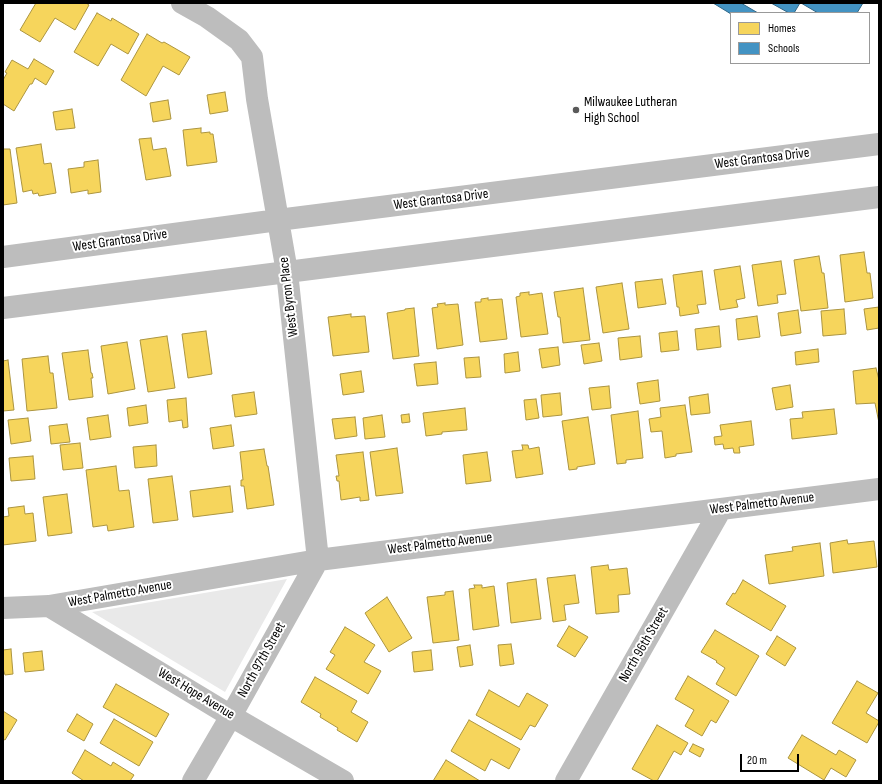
<!DOCTYPE html>
<style>
body{margin:0}
#map{position:relative;width:882px;height:784px;overflow:hidden;background:#fff;font-family:"Sofia Sans Condensed",sans-serif}
canvas{display:block}
.frame{position:absolute;inset:0;border:4px solid #000;pointer-events:none}
.legend{position:absolute;left:730px;top:12px;width:140px;height:52px;box-sizing:border-box;background:#fff;border:1px solid #999;margin:0;padding:5px 7px;list-style:none;font-size:12px;color:#000}
.legend li{display:flex;align-items:center;gap:8px;height:20px}
.legend b{width:20px;border:1px solid #999}
.scale{position:absolute;left:740px;top:754px;width:59px;height:18px;box-sizing:border-box;border:2px solid #000;border-top:0;padding-left:5px;font-size:12px;line-height:14px;white-space:nowrap;color:#000;-webkit-text-stroke:3px #fff;paint-order:stroke}
</style>
<div id="map">
<canvas width="882" height="784"></canvas>
<div class="frame"></div>
<ul class="legend">
<li><b style="height:11px;background:#f6d55c"></b>Homes</li>
<li><b style="height:11px;background:#4393c3"></b>Schools</li>
</ul>
<div class="scale">20 m</div>
</div>
<script>
const ctx = document.querySelector('canvas').getContext('2d');
ctx.lineJoin = 'round';
function paint(path, color) { ctx.fillStyle = color; ctx.fill(path, 'evenodd'); }
const shape = rows => new Path2D(rows.map(r => 'M' + r).join(''));
function strokePath(path, color, width, dash) { ctx.strokeStyle = color; ctx.lineWidth = width; ctx.lineCap = dash ? 'butt' : 'round'; ctx.setLineDash(dash || []); ctx.stroke(path); }
function write(font, color, halo, rows, align = 'center') {
  ctx.font = font + ' "Sofia Sans Condensed",sans-serif'; ctx.lineWidth = 4; ctx.setLineDash([]); ctx.textBaseline = 'middle'; ctx.strokeStyle = halo; ctx.fillStyle = color; for (const [text, x, y, turn = 0] of rows) {
    ctx.save(); ctx.translate(x, y); ctx.rotate((+turn || 0) * Math.PI / 180); ctx.textAlign = isNaN(turn) ? turn : align; if (halo) ctx.strokeText(text, 0, 0); ctx.fillText(text, 0, 0); ctx.restore();
  }
}
paint(shape([
 [287,579,225,692,92,612]
]), '#e9e9e9');
const homes = shape([
 [36,3,86,3,89,5,75,30,55,18,40,42,20,30,36,3],
 [97,13,111,21,112,18,139,34,128,54,111,44,98,66,74,52,97,13],
 [147,34,162,43,164,42,190,57,179,75,163,66,146,96,121,80,147,34],
 [34,59,54,71,46,85,35,78,32,84,30,84,14,111,3,104,3,80,7,73,5,72,12,60,28,69,34,59],
 [225,92,228,111,210,114,207,95,225,92],
 [168,100,171,119,153,122,150,103,168,100],
 [72,109,75,128,56,130,53,112,72,109],
 [201,128,201,133,210,132,210,134,213,134,217,162,187,166,183,130,201,128],
 [151,138,153,150,166,148,171,176,146,180,139,139,151,138],
 [41,144,44,164,51,163,56,193,39,196,38,193,33,194,32,190,23,192,16,148,41,144],
 [3,149,10,149,17,203,3,205,3,149],
 [98,160,101,192,88,194,88,190,71,193,68,169,84,167,84,162,98,160],
 [864,252,867,273,870,273,873,298,845,302,840,255,864,252],
 [819,256,822,273,824,273,828,308,801,311,794,260,819,256],
 [781,261,786,294,777,295,778,303,758,306,752,265,781,261],
 [740,266,745,298,736,300,738,307,720,310,714,270,740,266],
 [702,271,706,304,697,305,699,313,680,316,679,307,677,307,673,275,702,271],
 [662,279,666,304,638,308,635,282,662,279],
 [622,283,629,329,603,333,596,287,622,283],
 [583,288,590,340,563,343,560,317,558,317,554,292,583,288],
 [529,292,529,295,542,293,548,334,521,337,516,297,520,296,520,293,529,292],
 [488,298,488,300,502,299,507,339,480,342,475,302,481,302,481,299,488,298],
 [445,303,445,305,458,304,463,345,437,349,432,308,438,307,437,304,445,303],
 [879,307,879,328,867,330,864,309,879,307],
 [414,308,419,356,393,359,387,313,405,310,405,309,414,308],
 [844,309,846,334,823,336,821,311,844,309],
 [798,310,801,333,781,336,778,313,798,310],
 [351,314,351,317,365,316,369,352,333,356,328,317,351,314],
 [757,316,760,337,738,340,736,319,757,316],
 [719,326,721,347,697,350,695,329,719,326],
 [206,331,212,374,188,378,182,334,206,331],
 [677,331,679,350,661,352,659,333,677,331],
 [167,336,175,388,148,392,140,340,167,336],
 [640,336,642,357,620,360,618,338,640,336],
 [127,342,135,389,108,394,101,346,127,342],
 [599,343,602,361,584,364,581,345,599,343],
 [558,347,560,365,542,368,539,349,558,347],
 [818,349,819,362,796,365,795,352,818,349],
 [88,350,91,373,92,373,93,378,91,378,93,397,69,400,62,353,88,350],
 [518,352,520,371,505,373,504,354,518,352],
 [48,356,50,373,53,373,57,408,27,411,22,359,48,356],
 [479,357,481,377,466,378,464,358,479,357],
 [8,360,14,410,3,411,3,361,8,360],
 [436,362,438,384,417,386,414,364,436,362],
 [876,368,879,380,879,423,875,403,856,404,853,371,876,368],
 [361,371,364,392,343,395,340,374,361,371],
 [658,380,660,401,640,404,637,383,658,380],
 [790,385,793,407,776,410,772,388,790,385],
 [609,386,611,408,592,410,589,388,609,386],
 [254,392,257,414,235,417,232,395,254,392],
 [560,393,562,415,543,417,541,395,560,393],
 [708,394,710,413,691,415,689,397,708,394],
 [186,398,188,427,183,428,182,420,169,422,167,400,186,398],
 [536,399,539,418,526,420,524,400,536,399],
 [146,405,148,423,129,426,127,408,146,405],
 [685,405,692,452,676,454,676,456,665,458,662,431,651,432,649,419,661,417,660,408,685,405],
 [465,408,467,430,442,432,442,434,426,436,423,413,465,408],
 [834,409,837,434,792,439,790,419,803,418,802,412,834,409],
 [638,411,643,458,626,460,626,463,617,464,611,415,638,411],
 [409,414,410,422,402,423,401,415,409,414],
 [108,415,111,437,90,440,87,418,108,415],
 [382,415,385,437,365,439,363,418,382,415],
 [355,417,357,436,335,439,332,419,355,417],
 [588,417,595,464,577,467,577,469,569,470,562,421,588,417],
 [28,418,31,441,11,444,8,420,28,418],
 [751,421,754,445,739,447,740,453,734,453,733,448,724,449,723,444,715,445,714,437,722,436,720,425,751,421],
 [67,424,70,442,51,444,49,426,67,424],
 [231,425,234,446,213,449,210,428,231,425],
 [80,443,83,468,63,470,60,445,80,443],
 [156,445,157,466,135,468,133,447,156,445],
 [522,445,528,445,529,449,539,447,543,474,516,478,512,451,523,450,522,445],
 [397,448,403,493,376,496,370,452,397,448],
 [264,449,267,466,268,466,274,505,247,509,244,486,241,486,241,480,243,480,240,452,264,449],
 [363,452,369,500,360,501,360,497,341,500,339,481,337,481,336,476,339,476,336,455,363,452],
 [487,452,491,481,466,484,463,455,487,452],
 [33,456,35,479,11,481,9,458,33,456],
 [116,466,119,491,129,490,134,527,108,531,107,525,93,527,86,470,116,466],
 [172,476,178,520,153,523,148,479,172,476],
 [230,486,233,512,193,517,190,491,230,486],
 [67,494,72,533,48,536,43,497,67,494],
 [24,506,25,514,33,513,36,541,3,545,3,517,9,516,8,508,24,506],
 [847,540,848,544,874,541,877,567,833,573,830,543,847,540],
 [820,543,824,576,769,584,765,555,793,551,792,547,820,543],
 [608,565,609,570,627,568,630,594,618,595,619,612,596,614,591,567,608,565],
 [575,575,579,603,564,605,566,620,553,622,547,578,575,575],
 [536,579,541,619,511,623,507,583,536,579],
 [743,580,786,606,771,631,726,604,733,593,735,594,743,580],
 [474,585,482,585,482,588,494,586,499,626,473,630,469,589,475,588,474,585],
 [453,591,459,640,433,643,427,597,445,595,445,592,453,591],
 [387,597,412,638,389,652,365,613,387,597],
 [569,626,588,637,575,657,557,646,569,626],
 [345,627,375,645,364,662,381,671,368,694,326,669,335,655,330,652,345,627],
 [715,630,759,656,736,696,716,684,725,668,716,662,717,661,701,652,715,630],
 [777,636,796,648,785,666,766,654,777,636],
 [511,644,514,664,500,666,498,645,511,644],
 [470,645,473,665,460,667,457,647,470,645],
 [11,649,13,674,5,675,3,668,3,650,11,649],
 [431,650,433,670,414,672,412,652,431,650],
 [42,651,44,670,25,672,23,653,42,651],
 [688,676,729,701,716,723,711,720,702,736,685,726,694,710,675,699,688,676],
 [315,677,357,701,351,712,368,722,357,742,337,730,338,728,320,717,321,714,301,702,315,677],
 [857,681,878,693,866,713,879,721,879,722,867,743,832,723,857,681],
 [116,684,169,714,156,737,103,707,116,684],
 [489,690,519,707,527,693,548,705,535,727,530,725,521,740,476,715,489,690],
 [3,711,17,720,5,740,3,739,3,711],
 [77,714,93,724,84,741,67,731,77,714],
 [114,719,153,742,139,766,100,743,114,719],
 [469,720,520,749,509,769,491,759,485,771,451,751,469,720],
 [657,725,688,743,681,755,674,751,657,781,654,781,632,769,657,725],
 [802,735,836,755,839,750,856,760,846,777,831,768,824,780,788,758,802,735],
 [693,744,704,749,700,757,689,751,693,744],
 [85,750,111,766,113,762,134,775,130,781,84,781,72,773,85,750],
 [446,760,480,781,433,781,446,760]
]);
paint(homes, '#f6d55c');
strokePath(homes, '#ac9540', 1);
const schools = shape([
 [713,3,741,3,758,13,731,14,713,3],
 [771,3,800,3,794,13,789,13,771,3],
 [801,3,863,3,857,13,818,13,801,3]
]);
paint(schools, '#4393c3');
strokePath(schools, '#2f6788', 1);
strokePath(shape([
 [182,3,207,17,239,40,252,57,257,99,287,272,318,560,231,716,193,781],
 [3,257,278,220,879,144],
 [3,308,879,197],
 [49,606,231,716,343,781],
 [3,608,49,606,318,560,879,489],
 [566,781,721,509]
]), '#bdbdbd', 22);
for (const [x, y, r, color] of [
 [576,110,4,"#595959"]
]) { const dot = new Path2D(); dot.arc(x, y, r, 0, 2 * Math.PI); ctx.fillStyle = color; ctx.fill(dot); strokePath(dot, '#fff', 1.5); }
write('14px', '#000', '#fff', [
 ["Milwaukee Lutheran",584,102],
 ["High School",584,118]
], 'left');
write('14px', '#000', '#fff', [
 ["West Grantosa Drive",762,159,-7],
 ["West Grantosa Drive",441,200,-7],
 ["West Grantosa Drive",120,241,-8],
 ["West Byron Place",289,297,-97],
 ["West Palmetto Avenue",762,504,-7],
 ["West Palmetto Avenue",440,544,-7],
 ["West Palmetto Avenue",120,594,-10],
 ["North 96th Street",644,645,-60],
 ["North 97th Street",262,660,-61],
 ["West Hope Avenue",196,694,31]
]);
</script>
